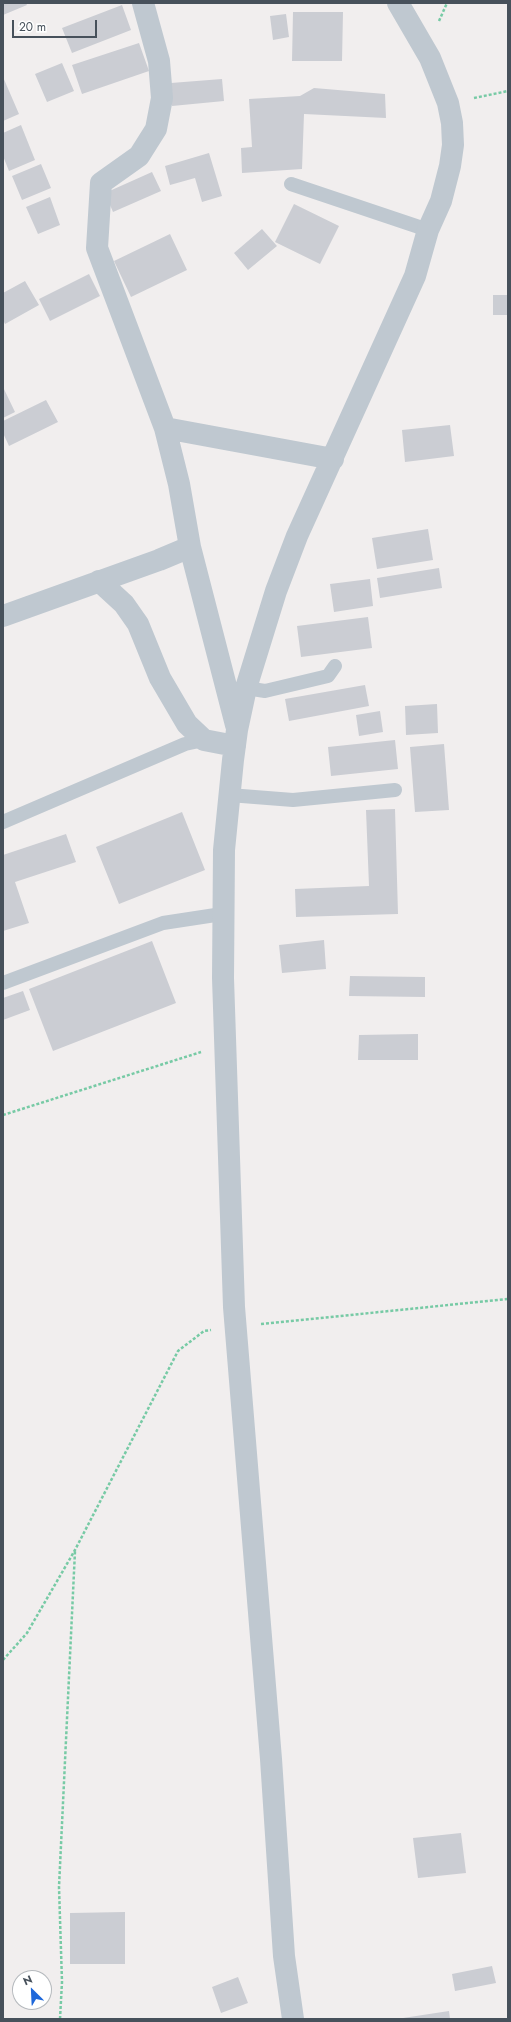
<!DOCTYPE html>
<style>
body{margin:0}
#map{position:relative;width:511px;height:2022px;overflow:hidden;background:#f1eeee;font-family:Jost,sans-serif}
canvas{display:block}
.frame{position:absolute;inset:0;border:4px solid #47515b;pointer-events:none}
.north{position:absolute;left:12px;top:1970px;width:40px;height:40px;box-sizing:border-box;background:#fff;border:1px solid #b5b9bd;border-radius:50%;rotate:336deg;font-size:11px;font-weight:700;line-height:16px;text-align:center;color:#47515b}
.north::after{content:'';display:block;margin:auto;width:14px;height:18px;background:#1f68da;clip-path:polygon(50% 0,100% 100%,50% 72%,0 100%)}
.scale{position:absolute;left:12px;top:20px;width:85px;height:18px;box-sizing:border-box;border:2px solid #47515b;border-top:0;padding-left:5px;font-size:12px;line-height:14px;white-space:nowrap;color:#47515b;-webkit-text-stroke:3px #fff;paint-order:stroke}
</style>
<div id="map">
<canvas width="511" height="2022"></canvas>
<div class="frame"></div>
<div class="north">N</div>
<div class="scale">20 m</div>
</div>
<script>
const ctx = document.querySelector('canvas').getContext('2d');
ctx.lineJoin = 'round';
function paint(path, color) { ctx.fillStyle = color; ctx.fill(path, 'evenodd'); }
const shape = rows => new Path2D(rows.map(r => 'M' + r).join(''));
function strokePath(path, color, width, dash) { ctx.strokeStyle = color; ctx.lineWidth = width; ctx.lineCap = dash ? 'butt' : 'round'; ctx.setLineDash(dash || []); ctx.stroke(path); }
paint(shape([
 [3,3,26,3,27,5,3,15],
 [122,5,131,30,72,53,62,28],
 [293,12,343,12,342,61,292,61],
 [286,14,289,37,273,40,270,16],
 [139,43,149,71,82,94,72,65],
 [62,63,74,91,47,102,35,74],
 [3,77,19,114,3,121],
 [222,79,224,101,172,106,171,83],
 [314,88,385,94,386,118,304,114,302,169,242,173,241,148,252,147,249,99,300,96],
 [21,125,35,160,9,171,3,156,3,133],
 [209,153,222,196,202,202,195,178,170,185,165,166],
 [41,164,51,188,22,200,12,176],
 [152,172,161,191,113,212,105,193],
 [50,197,60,225,38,234,26,207],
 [294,204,339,226,320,264,275,242],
 [262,229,277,246,248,270,234,253],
 [170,234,187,270,131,297,114,261],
 [89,274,100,296,50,321,39,299],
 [25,281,39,305,5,324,3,320,3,293],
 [493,295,508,295,508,315,493,315],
 [3,387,15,412,3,418],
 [46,400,58,422,9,446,3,433,3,421],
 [450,425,454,456,405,462,402,430],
 [428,529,433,560,377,569,372,538],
 [439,568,442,588,380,598,377,578],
 [370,579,373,606,334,612,330,584],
 [368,617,372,648,301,657,297,626],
 [365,685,369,706,289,721,285,699],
 [437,704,438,733,406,735,405,706],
 [380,711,383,732,359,736,356,715],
 [395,740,398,769,331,776,328,747],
 [444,744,449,810,415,812,410,747],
 [395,809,398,914,296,917,295,889,369,886,366,810],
 [182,812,205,870,119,904,96,847],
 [66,834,76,862,15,882,29,923,3,931,3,855],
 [324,940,326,969,282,973,279,945],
 [152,941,176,1003,53,1051,29,989],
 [350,976,425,977,425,997,349,996],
 [23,991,30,1010,3,1020,3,998],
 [418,1034,418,1060,358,1060,359,1035],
 [461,1833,466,1873,418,1878,413,1838],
 [125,1912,125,1964,70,1964,70,1913],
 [492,1966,496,1983,455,1991,452,1974],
 [238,1977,248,2003,221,2013,212,1987],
 [449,2011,450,2019,403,2019,403,2018]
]), '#cbcdd3');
strokePath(shape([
 [439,21,447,3],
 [474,98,508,91],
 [3,1115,201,1052],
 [261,1324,508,1299],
 [3,1660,27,1633,75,1550,178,1351,204,1331,211,1330],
 [60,2019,62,1982,59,1887,75,1551]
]), '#77caa5', 2.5, [3, 2]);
strokePath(shape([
 [291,184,428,230],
 [246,688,265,691,328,676,335,666],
 [229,795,293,800,395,790],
 [3,822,185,744,204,740],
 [3,983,163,923,222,914]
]), '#bfc8d0', 14);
strokePath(shape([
 [143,3,159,61,162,98,156,129,139,156,101,183,97,248,165,428,179,484,190,547,236,725],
 [165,428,333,459],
 [99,581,124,604,138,624,160,678,187,724,204,740,235,746],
 [3,616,159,560,190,547],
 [293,2019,284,1956,271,1759,234,1307,223,978,224,850,233,760,237,730,246,688,276,591,297,536,415,276,428,230,441,201,450,166,453,145,452,123,448,103,430,58,398,3]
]), '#bfc8d0', 22);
</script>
